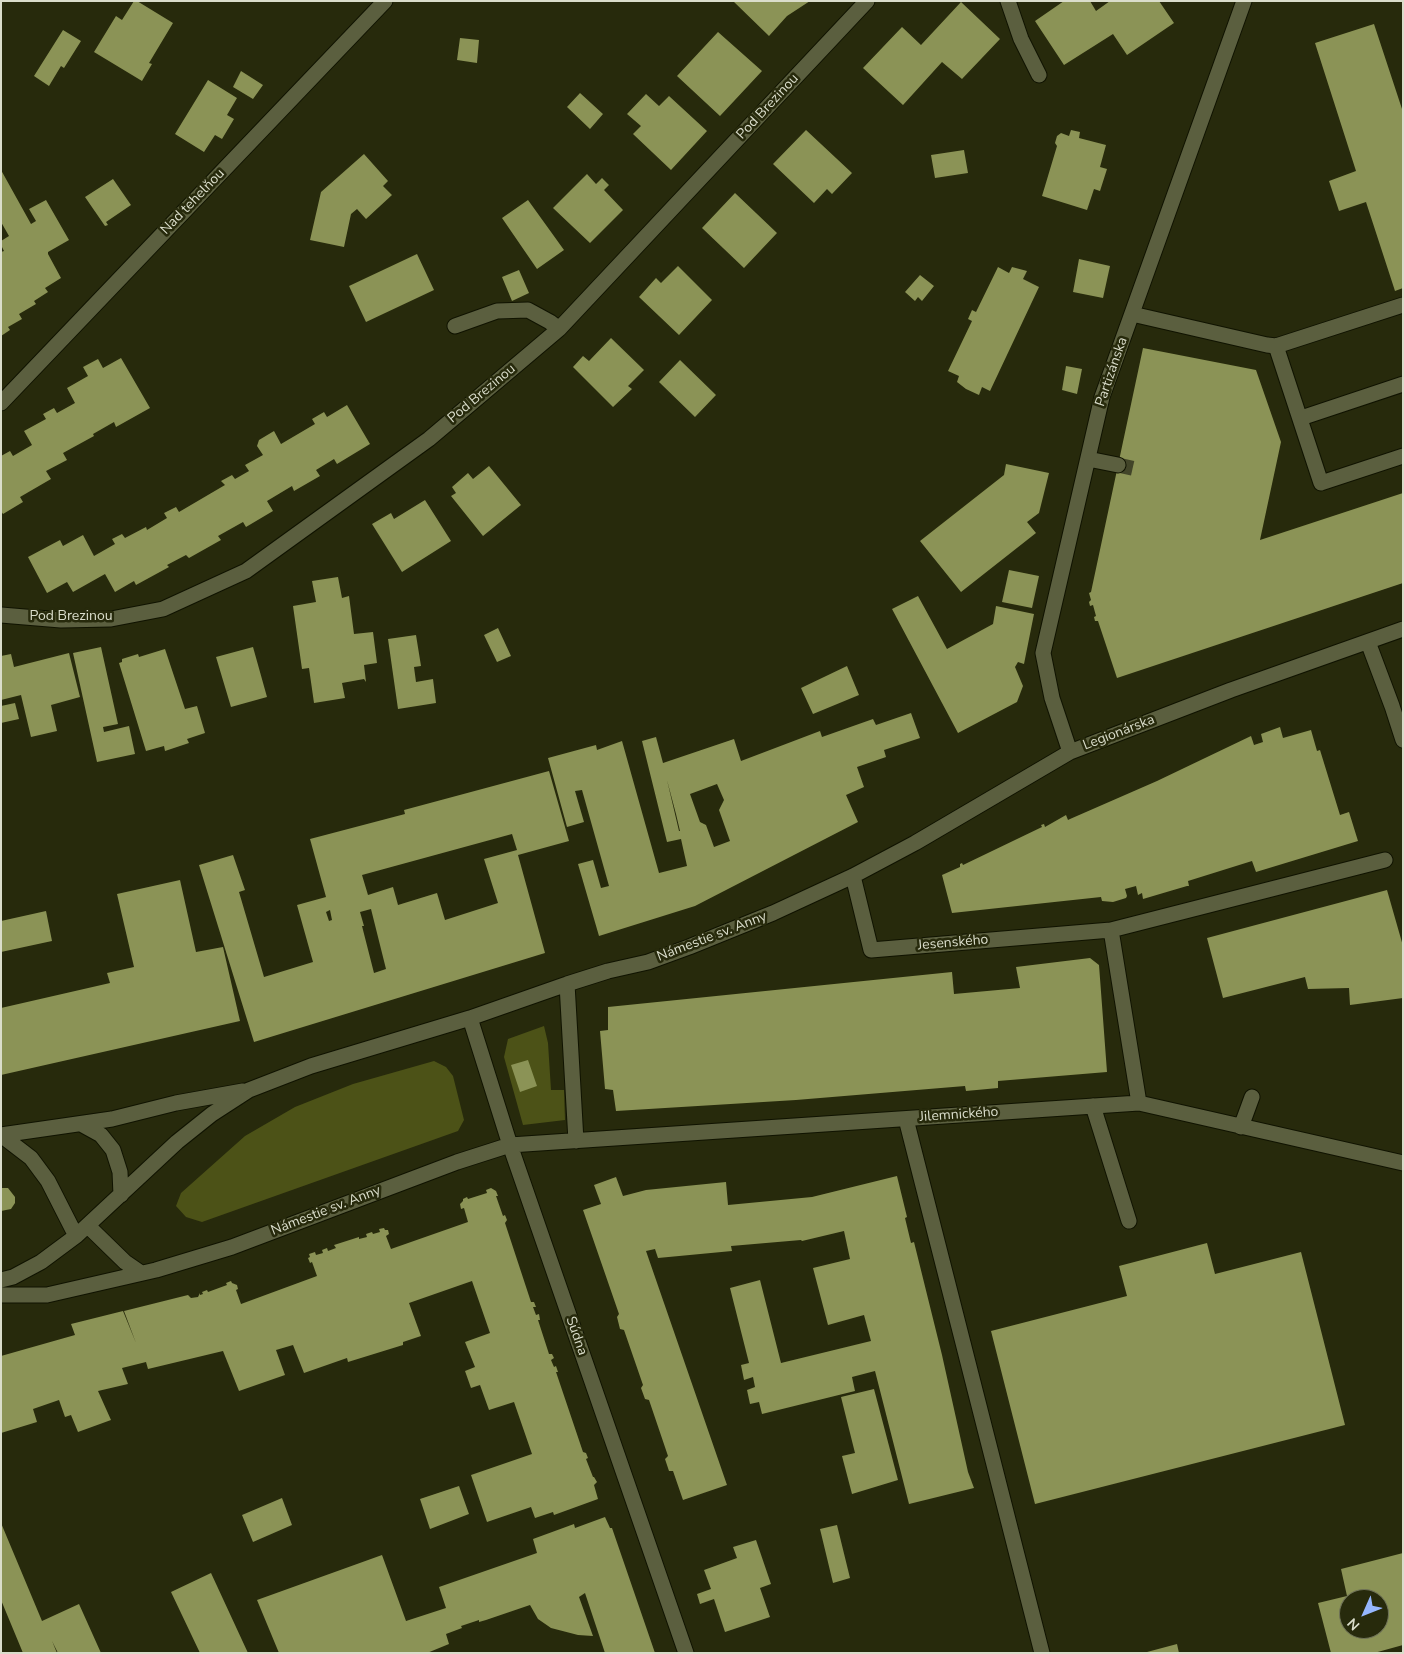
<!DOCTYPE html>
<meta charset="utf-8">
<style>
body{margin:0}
#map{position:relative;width:1404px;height:1654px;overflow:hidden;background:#272a0c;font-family:"Nunito Sans",sans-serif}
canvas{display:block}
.frame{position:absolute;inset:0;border:2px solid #daddcb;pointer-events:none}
.north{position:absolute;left:1339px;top:1589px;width:50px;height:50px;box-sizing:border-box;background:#272a0c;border:1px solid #6f7258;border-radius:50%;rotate:226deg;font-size:14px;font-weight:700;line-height:20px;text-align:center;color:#daddcb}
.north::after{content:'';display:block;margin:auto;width:18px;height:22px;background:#95b6fd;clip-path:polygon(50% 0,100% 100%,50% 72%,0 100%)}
</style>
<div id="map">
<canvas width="1404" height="1654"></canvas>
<div class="frame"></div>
<div class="north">N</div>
</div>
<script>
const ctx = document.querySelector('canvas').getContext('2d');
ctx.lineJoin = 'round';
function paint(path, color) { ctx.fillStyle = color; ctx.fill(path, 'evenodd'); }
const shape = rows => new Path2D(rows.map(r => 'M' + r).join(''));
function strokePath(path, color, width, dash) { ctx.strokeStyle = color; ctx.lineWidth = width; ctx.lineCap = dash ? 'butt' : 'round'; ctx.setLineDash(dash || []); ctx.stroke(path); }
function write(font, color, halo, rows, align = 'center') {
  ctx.font = font + ' "Nunito Sans",sans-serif'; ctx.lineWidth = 5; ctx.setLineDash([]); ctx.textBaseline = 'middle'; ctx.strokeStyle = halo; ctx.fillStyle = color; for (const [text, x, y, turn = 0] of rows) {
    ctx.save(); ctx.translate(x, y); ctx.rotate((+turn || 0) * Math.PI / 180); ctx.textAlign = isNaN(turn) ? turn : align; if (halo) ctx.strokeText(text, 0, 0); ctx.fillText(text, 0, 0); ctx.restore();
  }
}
paint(shape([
 [544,1026,548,1043,551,1090,564,1090,565,1120,523,1125,504,1057,508,1039],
 [434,1061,446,1067,453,1076,464,1120,458,1131,202,1222,186,1217,176,1206,181,1193,245,1136,295,1107,353,1084]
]), '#4c5217');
paint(shape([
 [134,1,137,1,173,23,149,63,152,64,142,81,94,52,116,16,122,20],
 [733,1,810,1,787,16,769,36],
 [1064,1,1090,1,1096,11,1110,1,1159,1,1174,23,1127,55,1113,34,1064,65,1035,21],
 [961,2,1000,39,962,79,942,62,903,105,863,68,902,27,921,45],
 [1374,24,1403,112,1403,288,1395,291,1366,202,1339,211,1329,181,1356,171,1315,43],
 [63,30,81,41,64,68,61,66,49,86,34,76],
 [718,32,762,71,720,116,677,76],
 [460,38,479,40,477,63,457,60],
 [241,71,263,85,253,99,233,87],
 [208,80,237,98,227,115,234,119,222,139,215,135,204,152,175,134],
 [580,93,603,114,590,129,567,107],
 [646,94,659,106,669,96,707,131,671,170,633,134,641,126,627,114],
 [806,130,852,173,832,194,827,189,814,203,773,164],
 [1071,130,1080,132,1079,138,1106,145,1100,167,1107,169,1100,191,1094,189,1087,210,1042,196,1057,146,1055,143,1057,136,1061,133,1069,136],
 [964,150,968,173,935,178,931,155],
 [364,154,388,181,383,186,392,195,366,219,357,209,351,214,344,247,310,240,321,192],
 [1,170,31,224,36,221,29,209,46,200,69,240,48,252,48,254,61,278,45,288,48,292,34,301,36,304,19,314,22,319,8,327,10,330,1,336,1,252,4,251,1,245,1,241,9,236,1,222],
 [587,174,596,184,602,178,609,185,604,190,623,210,590,243,553,208],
 [113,179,131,205,106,222,108,225,105,226,85,197],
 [735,193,777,233,744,268,702,228],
 [528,200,564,250,537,269,502,218],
 [417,254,434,290,366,322,349,286],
 [1079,259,1110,266,1103,298,1073,292],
 [678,266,712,300,679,335,639,297,656,278,661,283],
 [998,267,1009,273,1012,267,1027,271,1023,279,1039,287,990,391,982,387,979,395,966,389,957,382,959,376,948,371,972,321,968,319,972,310,976,312],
 [519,270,529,293,512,301,502,277],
 [920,275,934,286,922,301,918,297,915,301,905,292],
 [611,338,644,370,628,386,632,389,613,407,573,367,583,356,589,361],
 [1143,348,1256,370,1281,442,1260,540,1403,493,1403,583,1117,678,1098,621,1095,621,1094,617,1096,616,1093,605,1090,606,1089,602,1091,600,1089,593,1091,592],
 [121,358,150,408,116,427,114,422,93,434,94,436,63,453,67,460,46,471,51,479,20,497,23,502,3,514,1,511,1,456,10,451,13,456,32,445,24,431,46,419,43,414,54,408,57,413,75,403,67,388,88,376,83,367,98,359,103,368],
 [680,360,716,395,695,417,659,382],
 [1066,366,1082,369,1077,394,1062,390],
 [347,405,370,444,337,464,334,459,316,470,320,476,294,491,292,486,267,501,273,511,246,527,243,522,218,536,221,540,189,558,186,555,167,565,169,567,136,585,134,581,115,592,105,574,73,592,67,582,47,593,28,557,60,540,63,546,83,535,94,556,115,544,112,539,122,534,125,538,146,527,147,530,167,518,164,513,176,507,179,512,225,485,221,481,232,475,235,479,249,471,245,465,263,455,257,446,259,440,274,431,281,444,315,424,312,419,324,412,327,417],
 [1006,464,1049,473,1039,513,1027,522,1036,533,961,592,920,541,1004,475],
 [489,466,521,505,483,536,451,496,456,493,452,487,468,473,473,479],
 [425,500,451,541,402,572,372,524,391,513,394,519],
 [1009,570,1039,576,1032,608,1002,602],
 [338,577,342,598,349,596,354,634,373,632,377,663,364,665,366,682,364,679,342,683,345,698,314,703,309,668,302,669,293,606,316,602,312,581],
 [918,596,947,649,993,624,996,606,1034,614,1024,664,1018,662,1015,667,1023,686,1017,702,958,733,892,609],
 [498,628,511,656,497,662,484,635],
 [416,635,421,666,414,667,416,682,433,679,436,703,398,709,388,639],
 [101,647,118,724,103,727,104,732,129,726,135,754,97,762,73,653],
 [253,647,267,697,231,707,216,657],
 [165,649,185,709,197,706,205,733,187,739,189,743,165,751,164,746,146,751,119,663,122,662,122,659,138,654,139,657],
 [69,653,80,697,51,705,57,731,31,737,21,695,1,700,1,656,11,654,14,667],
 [847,666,859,695,813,714,801,688],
 [15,703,19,719,1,723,1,706],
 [911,713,920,738,884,750,886,757,857,767,864,787,846,795,858,822,695,906,599,936,578,864,593,860,601,888,609,886,582,790,575,791,584,822,567,827,548,758,596,745,597,750,622,741,659,873,687,866,681,839,667,842,642,741,656,737,663,763,734,739,741,761,820,731,822,737,873,719,876,725],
 [667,780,676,814,680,831,679,831],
 [717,784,724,800,719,810,730,841,714,847,706,825,700,822,690,794],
 [1280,727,1283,738,1311,730,1317,751,1320,750,1340,815,1349,812,1358,841,1256,872,1252,861,1188,881,1189,886,1187,886,1143,899,1142,893,1138,895,1136,886,1125,889,1127,896,1126,898,1113,902,1102,901,1101,897,952,913,942,875,960,867,960,864,962,863,963,865,1042,827,1041,825,1044,824,1045,827,1066,815,1068,820,1070,819,1157,781,1251,736,1254,745,1263,742,1261,734],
 [549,771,569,841,518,855,545,953,254,1042,199,865,233,855,245,890,239,892,264,977,313,962,297,905,326,897,310,839,405,814,404,810],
 [512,834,517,850,484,859,498,903,445,920,437,893,398,905,393,887,368,895,362,875],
 [371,909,386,969,374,973,362,926,364,926,360,912],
 [330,910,332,920,329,921,326,912],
 [180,880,196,952,223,947,240,1021,1,1075,1,1008,110,983,107,973,134,967,117,894],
 [1387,890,1403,946,1403,998,1350,1005,1349,988,1308,989,1305,977,1223,998,1207,938],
 [46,911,52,941,1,952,1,921],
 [1090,958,1099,965,1107,1072,998,1081,998,1088,966,1091,965,1086,796,1100,616,1111,613,1090,605,1089,600,1031,608,1030,608,1007,952,972,954,994,1020,988,1016,967],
 [528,1060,537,1086,520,1092,511,1065],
 [897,1176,907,1217,905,1218,911,1243,914,1242,942,1355,968,1472,974,1488,909,1504,875,1371,852,1377,855,1391,762,1414,759,1402,750,1404,747,1390,755,1387,753,1377,744,1380,741,1365,749,1363,730,1288,760,1280,781,1363,871,1341,864,1315,828,1325,813,1268,850,1259,844,1231,802,1241,801,1240,731,1246,732,1251,658,1258,655,1249,646,1251,727,1485,683,1500,673,1471,669,1471,665,1459,668,1456,649,1400,645,1399,641,1388,643,1385,624,1330,620,1329,617,1317,619,1314,583,1210,601,1204,594,1185,616,1177,623,1196,646,1190,726,1182,728,1205,812,1197],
 [1,1188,8,1188,15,1197,15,1203,11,1209,1,1211],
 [491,1188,496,1191,498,1196,496,1196,503,1216,505,1215,507,1220,505,1223,531,1302,534,1302,536,1307,533,1307,536,1315,539,1314,540,1320,538,1320,549,1354,552,1354,554,1358,551,1360,554,1367,556,1366,558,1372,556,1372,583,1452,586,1453,588,1458,586,1459,593,1477,594,1477,597,1482,594,1485,598,1499,554,1515,553,1512,535,1518,531,1507,487,1522,471,1475,532,1454,514,1402,489,1410,480,1385,471,1388,465,1371,475,1367,465,1342,490,1333,472,1281,409,1303,421,1336,403,1342,403,1345,348,1362,347,1358,304,1373,293,1345,276,1350,285,1375,239,1391,223,1351,148,1369,146,1362,122,1368,128,1384,98,1391,111,1420,78,1432,71,1415,65,1417,59,1400,33,1409,37,1422,1,1433,1,1356,75,1335,71,1324,123,1311,136,1343,124,1311,188,1295,191,1298,198,1297,200,1293,200,1295,203,1294,202,1292,207,1290,208,1292,227,1285,226,1283,231,1281,232,1283,237,1285,238,1289,236,1290,241,1304,317,1276,312,1262,310,1263,308,1258,310,1257,309,1254,315,1252,316,1255,323,1253,322,1250,327,1248,328,1251,336,1248,334,1245,359,1237,359,1239,367,1237,366,1234,372,1232,373,1234,380,1232,379,1229,384,1228,385,1230,388,1230,389,1234,386,1236,391,1249,468,1222,464,1208,461,1209,460,1204,463,1201,463,1199,467,1197,468,1199,487,1193,486,1190],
 [1207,1243,1215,1274,1301,1252,1345,1425,1035,1504,991,1331,1127,1296,1119,1266],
 [874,1389,898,1480,852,1494,842,1456,855,1453,841,1397],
 [459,1486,469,1514,430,1529,420,1499],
 [282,1498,292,1525,253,1542,242,1515],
 [605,1517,610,1528,612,1528,655,1653,605,1653,585,1593,579,1597,593,1636,578,1635,551,1628,538,1619,530,1605,486,1620,479,1622,479,1620,461,1626,462,1628,446,1634,449,1644,427,1653,279,1653,257,1600,382,1555,406,1621,446,1608,439,1587,537,1553,533,1539,574,1524,575,1528],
 [1,1523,42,1621,79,1604,101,1653,58,1653,52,1641,57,1653,23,1653,1,1600],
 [837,1525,850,1578,833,1583,820,1529],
 [756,1540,771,1584,760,1588,770,1617,725,1632,714,1599,700,1604,697,1594,711,1589,704,1570,737,1558,733,1547],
 [1403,1553,1403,1645,1374,1653,1331,1653,1318,1603,1347,1596,1341,1569],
 [1349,1599,1379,1599,1379,1629,1349,1629],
 [211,1573,248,1653,200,1653,171,1592],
 [1177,1644,1179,1653,1147,1653,1147,1652]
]), '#8b9356');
strokePath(shape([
 [1118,465,1136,469]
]), '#424529', 15, [15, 8]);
const minor = shape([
 [1008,1,1021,39,1039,75],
 [1132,314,1267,345,1276,346,1321,483,1403,456],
 [455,326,497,311,528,310,550,322,559,329],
 [1276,346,1403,305],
 [1,403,385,1],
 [1301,418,1403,384],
 [1088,459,1118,465],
 [1,615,61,620,111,619,163,609,246,571,429,439,559,329,867,1],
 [1368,642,1392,706,1403,740],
 [1070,752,1052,698,1043,653,1102,397,1244,1],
 [853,876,871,950,1111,930,1385,860],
 [1111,930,1139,1103],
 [567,984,576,1141],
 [470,1018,510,1145,686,1653],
 [1093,1106,1129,1221],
 [906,1119,1042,1653],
 [81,1124,101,1135,113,1150,120,1172,121,1195],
 [1241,1127,1252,1097],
 [1,1135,112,1119,176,1103,243,1091],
 [1,1135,31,1158,48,1181,76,1236],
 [88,1226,125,1262,141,1273],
 [1,1280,13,1277,41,1262,76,1236,177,1142,212,1114,249,1090,311,1066,470,1018,567,984,608,971,648,962,689,947,773,913,853,876,915,843,1070,752,1231,690,1403,629],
 [1,1295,47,1295,156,1270,232,1247,457,1162,510,1145,1139,1103,1403,1163]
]);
strokePath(minor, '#101300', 17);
strokePath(minor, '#5b5f3f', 15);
write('14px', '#daddcb', '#272a0c', [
 ["Pod Brezinou",768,107,-47],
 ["Nad tehelňou",193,202,-46],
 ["Partizánska",1112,372,-71],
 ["Pod Brezinou",482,394,-40],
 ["Pod Brezinou",71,617],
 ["Legionárska",1119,733,-21],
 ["Námestie sv. Anny",712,937,-21],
 ["Jesenského",953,943,-5],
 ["Jilemnického",959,1115,-4],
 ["Námestie sv. Anny",326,1211,-21],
 ["Súdna",576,1336,71]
]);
</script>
